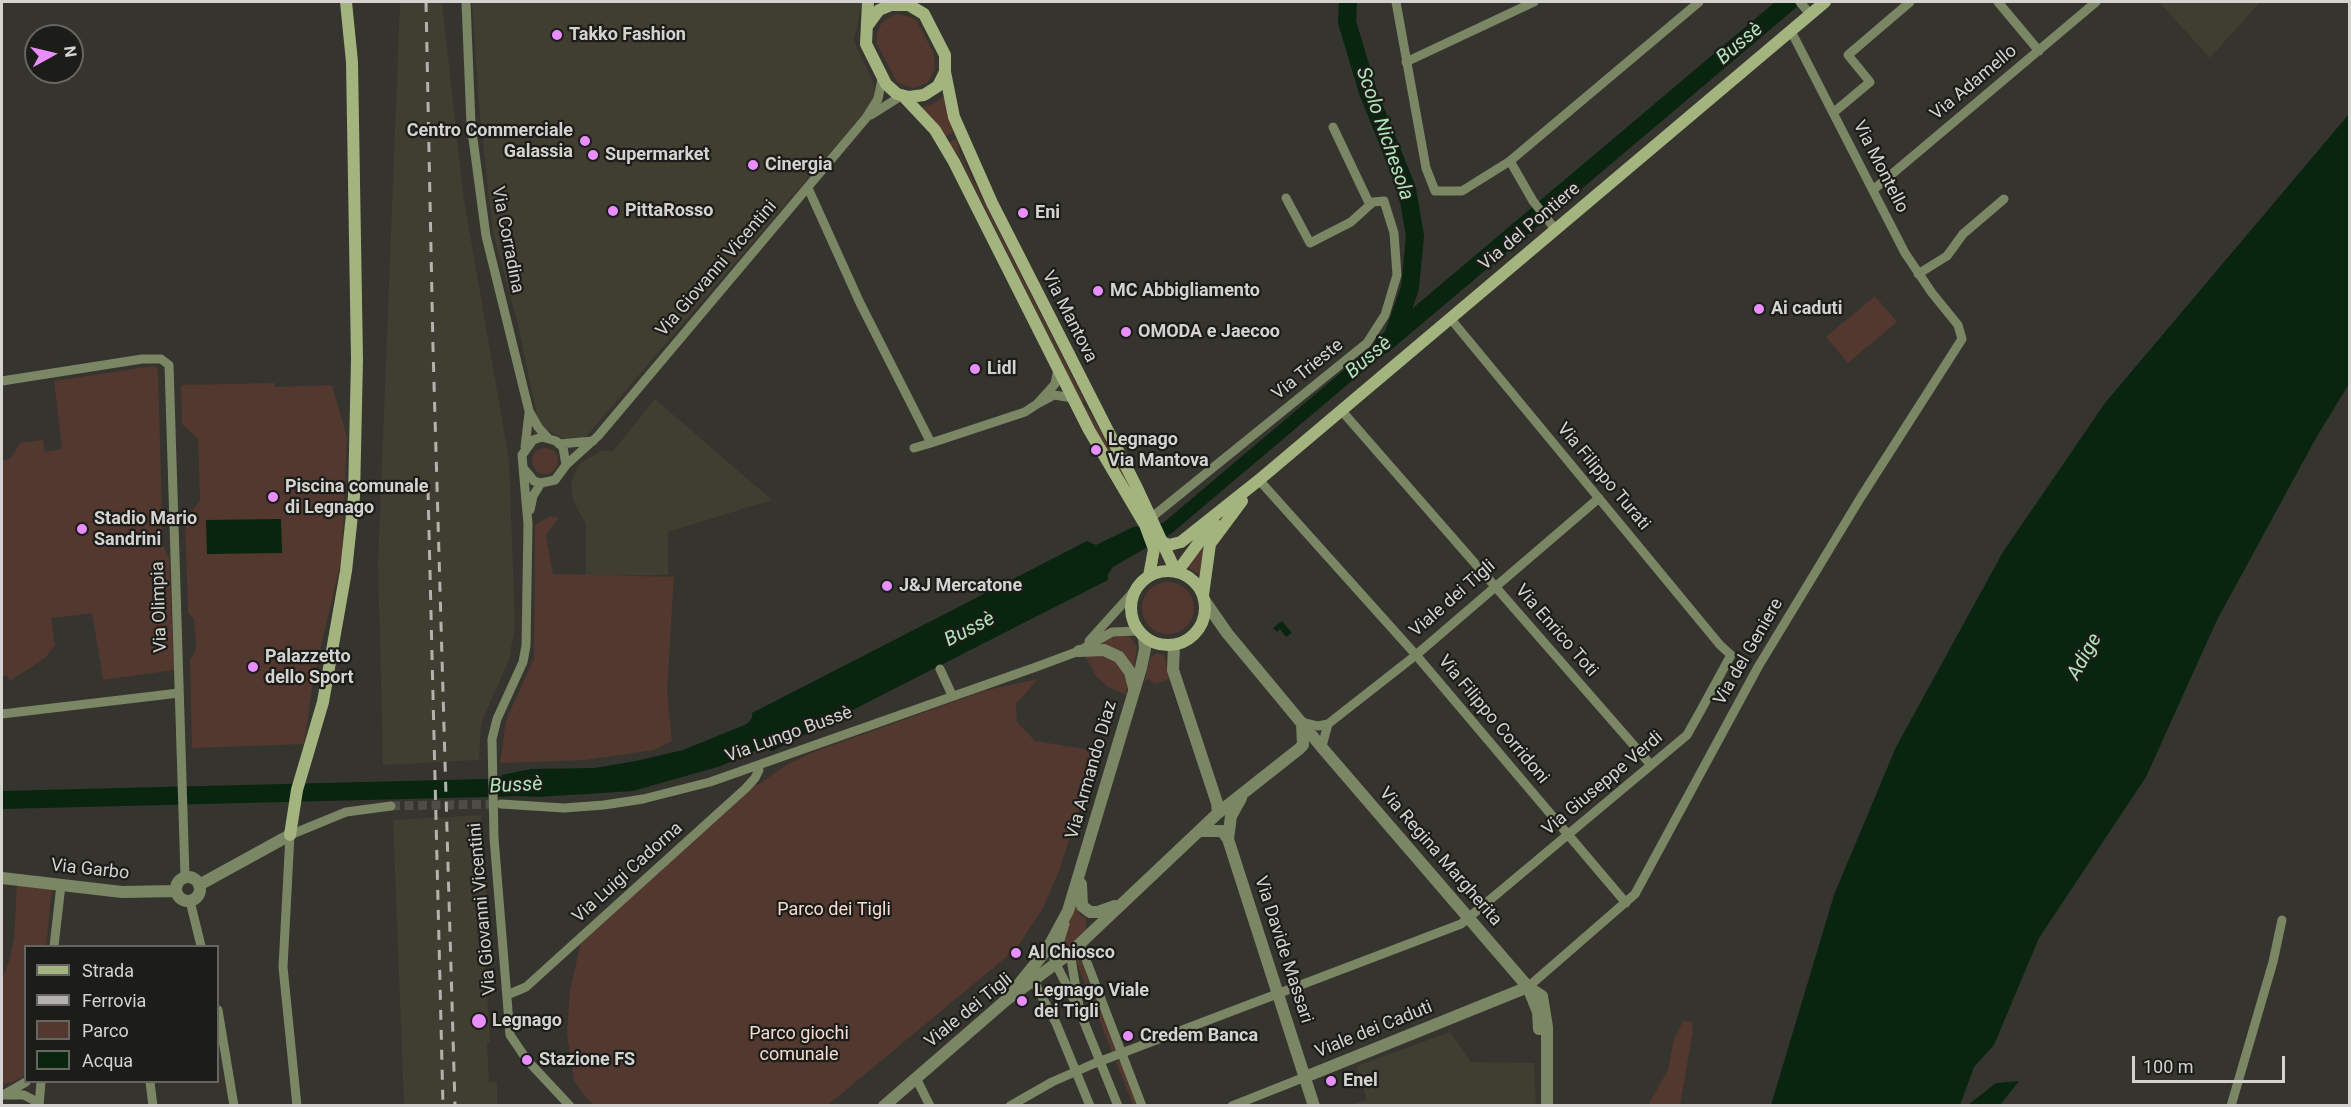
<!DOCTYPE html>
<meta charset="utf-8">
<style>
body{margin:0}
#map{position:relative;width:2351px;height:1107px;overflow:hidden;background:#35342e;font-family:Roboto,sans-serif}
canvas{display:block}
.frame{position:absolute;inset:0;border:3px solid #d4d3cf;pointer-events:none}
.legend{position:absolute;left:24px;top:945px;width:195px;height:138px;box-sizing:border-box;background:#1c1c19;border:2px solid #666562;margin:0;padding:8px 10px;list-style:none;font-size:18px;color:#d4d3cf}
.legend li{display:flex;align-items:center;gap:12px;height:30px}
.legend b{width:30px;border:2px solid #666562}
.north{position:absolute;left:24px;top:24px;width:60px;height:60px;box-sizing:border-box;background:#1c1c19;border:2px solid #666562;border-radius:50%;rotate:82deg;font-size:16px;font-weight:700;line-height:24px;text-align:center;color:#d4d3cf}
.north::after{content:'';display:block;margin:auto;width:21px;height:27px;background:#e88eff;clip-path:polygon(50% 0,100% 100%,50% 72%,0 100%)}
.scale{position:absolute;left:2132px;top:1056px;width:153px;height:27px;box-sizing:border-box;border:3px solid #d4d3cf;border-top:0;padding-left:8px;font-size:18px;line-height:21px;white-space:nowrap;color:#d4d3cf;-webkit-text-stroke:4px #1c1c19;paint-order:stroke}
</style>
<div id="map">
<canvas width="2351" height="1107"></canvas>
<div class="frame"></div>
<ul class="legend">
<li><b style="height:8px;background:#a4b47f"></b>Strada</li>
<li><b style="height:8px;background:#b3b2ae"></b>Ferrovia</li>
<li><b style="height:16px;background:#52382e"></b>Parco</li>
<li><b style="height:16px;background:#092510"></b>Acqua</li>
</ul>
<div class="north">N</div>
<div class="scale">100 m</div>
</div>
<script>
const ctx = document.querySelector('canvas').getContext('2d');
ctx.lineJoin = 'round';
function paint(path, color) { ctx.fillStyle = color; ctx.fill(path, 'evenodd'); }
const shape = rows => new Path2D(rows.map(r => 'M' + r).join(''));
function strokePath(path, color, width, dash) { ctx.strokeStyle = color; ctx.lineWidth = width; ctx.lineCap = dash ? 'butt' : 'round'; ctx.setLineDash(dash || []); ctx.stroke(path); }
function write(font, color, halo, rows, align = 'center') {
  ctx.font = font + ' Roboto,sans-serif'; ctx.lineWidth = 4.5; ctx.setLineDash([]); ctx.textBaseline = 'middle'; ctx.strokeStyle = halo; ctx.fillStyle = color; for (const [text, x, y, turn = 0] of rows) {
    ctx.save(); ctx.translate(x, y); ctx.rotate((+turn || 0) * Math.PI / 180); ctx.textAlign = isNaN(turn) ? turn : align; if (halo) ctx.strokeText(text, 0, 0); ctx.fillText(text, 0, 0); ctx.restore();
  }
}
paint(shape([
 [400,2,442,2,464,200,509,459,515,626,509,660,481,723,479,760,383,765,378,564],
 [472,2,862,2,854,41,874,84,876,96,870,106,584,439,565,439,549,431,540,424,537,415,517,321,493,233,480,116],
 [2159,2,2260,2,2210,58],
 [655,399,772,500,668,532,668,575,586,576,586,524,573,501,571,484,578,465,601,451,613,451],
 [481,815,491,961,485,962,490,1042,487,1043,489,1082,497,1082,497,1105,404,1105,393,820],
 [1450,1032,1471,1062,1534,1063,1536,1105,1349,1105,1367,1100,1357,1066]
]), '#403d31');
paint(shape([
 [896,14,911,17,917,21,934,54,935,69,927,83,920,86,912,88,897,82,877,44,876,36,882,22],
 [945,95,954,132,945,137,920,108,935,103],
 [957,138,959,152,1085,402,1082,403,957,152,950,149,948,143],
 [1875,296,1897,322,1848,363,1826,337],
 [153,366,157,368,158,373,163,546,169,558,174,670,103,680,92,613,51,618,55,645,45,658,10,681,7,675,2,677,2,461,10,459,20,443,43,440,45,452,62,449,54,381],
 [275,383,275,387,332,385,347,437,342,557,314,676,304,744,192,748,190,659,195,653,196,646,194,619,188,613,185,519,200,501,198,439,182,424,181,385],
 [1086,406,1127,478,1141,507,1102,442,1084,407],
 '532 461a13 13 0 1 1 26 0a13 13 0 1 1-26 0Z',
 [550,516,559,518,546,535,553,574,674,577,667,690,672,741,654,750,586,760,500,763,506,720,534,658,535,525],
 [1202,543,1206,546,1201,576,1186,566],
 '1142 608a26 26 0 1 1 52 0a26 26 0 1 1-52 0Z',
 [1126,634,1132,639,1137,647,1134,668,1102,644,1112,636],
 [1157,653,1164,655,1169,679,1156,684,1148,679,1144,684,1150,658],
 [1090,655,1102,655,1121,664,1128,685,1126,695,1108,687,1097,677,1085,657],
 [1038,679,1016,704,1017,722,1035,741,1098,751,1059,871,1043,908,1016,949,828,1105,594,1105,585,1096,574,1081,567,1034,570,990,581,942,755,783,758,785,786,765,816,751,987,690],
 [17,885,52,889,46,946,26,946,25,1075,13,1082,2,1084,2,978,9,962,14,938],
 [1076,900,1079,914,1086,918,1086,932,1060,955],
 [1079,956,1116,1050,1112,1052,1075,959],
 [1683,1021,1692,1022,1693,1031,1680,1105,1648,1105,1668,1070,1674,1039],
 [1120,1060,1137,1105,1133,1105,1116,1062]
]), '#52382e');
paint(shape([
 [2349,114,2349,384,2316,438,2217,620,2146,777,2039,938,1994,1045,1974,1067,1960,1105,1771,1105,1834,895,1896,747,2003,552,2105,403],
 [1396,326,1405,336,1172,533,1113,567,1108,574,1108,580,772,751,763,747,721,766,633,791,537,797,502,795,502,775,531,769,595,768,636,761,683,750,747,724,752,718,752,713,1087,541,1096,545,1133,527,1163,523],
 [281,519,282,553,207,554,206,520],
 [1282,621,1292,633,1286,637,1280,629,1277,632,1273,628],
 [2019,1081,2000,1105,1968,1105,1996,1083]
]), '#092510');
strokePath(shape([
 [1348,2,1347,22,1368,92,1407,189,1415,236,1410,288,1393,336],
 [1383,345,1789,2],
 [2,800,526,787]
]), '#092510', 18);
strokePath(shape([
 [391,806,500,804]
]), '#4d4c46', 9, [9, 4.5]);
strokePath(shape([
 [466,2,471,124,486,236,529,411,538,427,548,438],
 [1396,2,1426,168,1435,191,1462,191,1510,161],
 [1800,2,1810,14],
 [1998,2,2039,51],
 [1406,62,1534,2],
 [1833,113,1870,82,1848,55,1910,2],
 [871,115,901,96],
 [1333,127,1370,205],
 [808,188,860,303,931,443,1025,412,1037,404],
 [1873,190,2096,2],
 [1555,229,1533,201,1510,161,1699,2],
 [1918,274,1947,256,1963,234,2004,199],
 [1058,368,1055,384,1037,404,1054,395,1073,398],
 [2,381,142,359,161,359,169,365,185,876],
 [1341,410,1651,765],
 [559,444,593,441],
 [525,447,529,413],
 [914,448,931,443],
 [566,465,598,436,866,118,878,99,882,79],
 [524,469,534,481,541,483,555,480,566,465,563,447,556,441,542,437,533,440,522,455,528,524,526,646,523,662,497,719,492,739,494,838,510,1035,527,1060,570,1106],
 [1259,480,1416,655,1626,903],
 [530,510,533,496,541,483],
 [1152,517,1367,343,1385,315,1397,275,1394,233,1384,201,1373,202,1351,222,1310,243,1286,198],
 [1089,641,1135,590],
 [940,669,952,695],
 [2,714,179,693],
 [1302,722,1318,726,1328,724,1416,655,1599,498],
 [1322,746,1328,724],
 [501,804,564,808,604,805,643,799,710,782,1036,667,1079,651,1112,632,1137,631],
 [190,901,201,946],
 [1065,924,1054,960,1079,1010],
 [1080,944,1142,1106],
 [54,946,61,885],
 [1070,953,1080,1012,1118,1106],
 [1034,982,1056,1023,1090,1106],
 [1528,987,1635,894,1758,667,1861,497,1962,339,1958,325,1932,293,1905,253,1791,31],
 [507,995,526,987,746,788,755,778,759,770,758,765],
 [218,1010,234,1106],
 [916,1078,930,1106],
 [150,1082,153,1106],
 [5,1094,26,1082],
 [2,1095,24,1095,39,1103],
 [39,1106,41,1082],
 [297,1106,283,967,290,835,346,812,391,806],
 [1010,1106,1052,1082,1093,1064,1461,924,1687,735,1701,710,1731,655,1720,645,1450,318],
 [1232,1106,1305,1077],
 [2231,1106,2273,962,2282,920]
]), '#7b8665', 9);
strokePath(shape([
 [1204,600,1227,633,1324,750,1528,987,1542,996,1547,1027,1547,1106],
 [1174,646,1173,670,1217,803,1218,813],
 [1079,651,1104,650,1119,657,1130,672,1134,688],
 [1201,831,1222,831,1228,839,1314,1106],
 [1228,839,1231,816,1241,798],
 '176 889a12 12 0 1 1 24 0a12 12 0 1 1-24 0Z',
 [2,878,122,892,175,891],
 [1081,884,1082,906,1090,912,1098,912,1115,906],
 [199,885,290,835],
 [1528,987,1538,1012,1539,1029],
 [1015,989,1048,948,1068,911,1141,668,1145,649,1144,638],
 [1305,1077,1528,987],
 [884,1106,1005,1001,1070,953,1218,813,1299,749,1303,745,1302,723]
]), '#7b8665', 12);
strokePath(shape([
 [868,25,879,10,891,5,909,5,924,14,945,55,945,72,938,86,924,95,909,97,897,94,886,84,866,44,868,2],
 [945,72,954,117,992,203,1137,488,1176,572],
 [904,97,935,130,954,162,1089,430,1145,525,1154,549,1149,576],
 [1162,542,1169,545,1181,542,1259,480,1825,2],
 '1131 608a37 37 0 1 1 74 0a37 37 0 1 1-74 0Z',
 [1177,572,1214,522],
 [1203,595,1210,544,1242,501],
 [290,835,297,790,323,702,346,571,354,496,357,359,352,62,346,2]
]), '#a4b47f', 12);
strokePath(shape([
 [426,2,433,348,455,1106],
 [428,490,443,1106]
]), '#b3b2ae', 3, [10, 10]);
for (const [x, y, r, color] of [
 [557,35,6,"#e88eff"],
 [585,141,6,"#e88eff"],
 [593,155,6,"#e88eff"],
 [753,165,6,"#e88eff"],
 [613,211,6,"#e88eff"],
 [1023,213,6,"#e88eff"],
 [1098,291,6,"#e88eff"],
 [1759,309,6,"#e88eff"],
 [1126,332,6,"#e88eff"],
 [975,369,6,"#e88eff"],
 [1096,450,6,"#e88eff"],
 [273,497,6,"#e88eff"],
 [82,529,6,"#e88eff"],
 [887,586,6,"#e88eff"],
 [253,667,6,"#e88eff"],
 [1016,953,6,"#e88eff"],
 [1022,1001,6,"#e88eff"],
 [479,1021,8,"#e88eff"],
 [1128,1036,6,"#e88eff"],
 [527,1060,6,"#e88eff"],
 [1331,1081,6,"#e88eff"]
]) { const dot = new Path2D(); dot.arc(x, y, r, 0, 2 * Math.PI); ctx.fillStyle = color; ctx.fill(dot); strokePath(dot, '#1c1c19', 2); }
write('bold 18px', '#d4d3cf', '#1c1c19', [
 ["Takko Fashion",569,35],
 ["Centro Commerciale",573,131,"right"],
 ["Galassia",573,152,"right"],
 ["Supermarket",605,155],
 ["Cinergia",765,165],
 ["PittaRosso",625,211],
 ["Eni",1035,213],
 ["MC Abbigliamento",1110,291],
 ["Ai caduti",1771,309],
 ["OMODA e Jaecoo",1138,332],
 ["Lidl",987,369],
 ["Legnago",1108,440],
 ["Via Mantova",1108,461],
 ["Piscina comunale",285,487],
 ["di Legnago",285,508],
 ["Stadio Mario",94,519],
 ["Sandrini",94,540],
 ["J&J Mercatone",899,586],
 ["Palazzetto",265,657],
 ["dello Sport",265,678],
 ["Al Chiosco",1028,953],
 ["Legnago Viale",1034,991],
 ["dei Tigli",1034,1012],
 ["Legnago",492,1021],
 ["Credem Banca",1140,1036],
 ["Stazione FS",539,1060],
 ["Enel",1343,1081]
], 'left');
write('18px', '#d4d3cf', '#1c1c19', [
 ["Via Adamello",1974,83,-40],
 ["Via Montello",1880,167,63],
 ["Via del Pontiere",1530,227,-40],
 ["Via Corradina",507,240,79],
 ["Via Giovanni Vicentini",717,269,-49],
 ["Via Mantova",1069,317,63],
 ["Via Trieste",1308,370,-39],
 ["Via Filippo Turati",1603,477,50],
 ["Viale dei Tigli",1453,599,-41],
 ["Via Olimpia",160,607,-92],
 ["Via Enrico Toti",1556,631,49],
 ["Via del Geniere",1749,652,-60],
 ["Via Filippo Corridoni",1493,720,50],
 ["Via Lungo Bussè",789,735,-20],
 ["Via Armando Diaz",1092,770,-74],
 ["Via Giuseppe Verdi",1603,784,-40],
 ["Via Regina Margherita",1440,857,49],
 ["Via Garbo",90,870,6],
 ["Via Luigi Cadorna",628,873,-42],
 ["Via Giovanni Vicentini",483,909,-95],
 ["Via Davide Massari",1283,950,72],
 ["Viale dei Tigli",969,1011,-39],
 ["Viale dei Caduti",1374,1030,-22]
]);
write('18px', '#f6dbd1', '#1c1c19', [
 ["Parco dei Tigli",834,910],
 ["Parco giochi",799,1034],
 ["comunale",799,1055]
]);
write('italic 20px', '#b0e5b9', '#1c1c19', [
 ["Bussè",1740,44,-40],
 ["Scolo Nichesola",1384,134,71],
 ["Bussè",1369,358,-40],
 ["Bussè",970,630,-27],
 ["Adige",2085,657,-61],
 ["Bussè",516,786,-3]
]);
</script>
